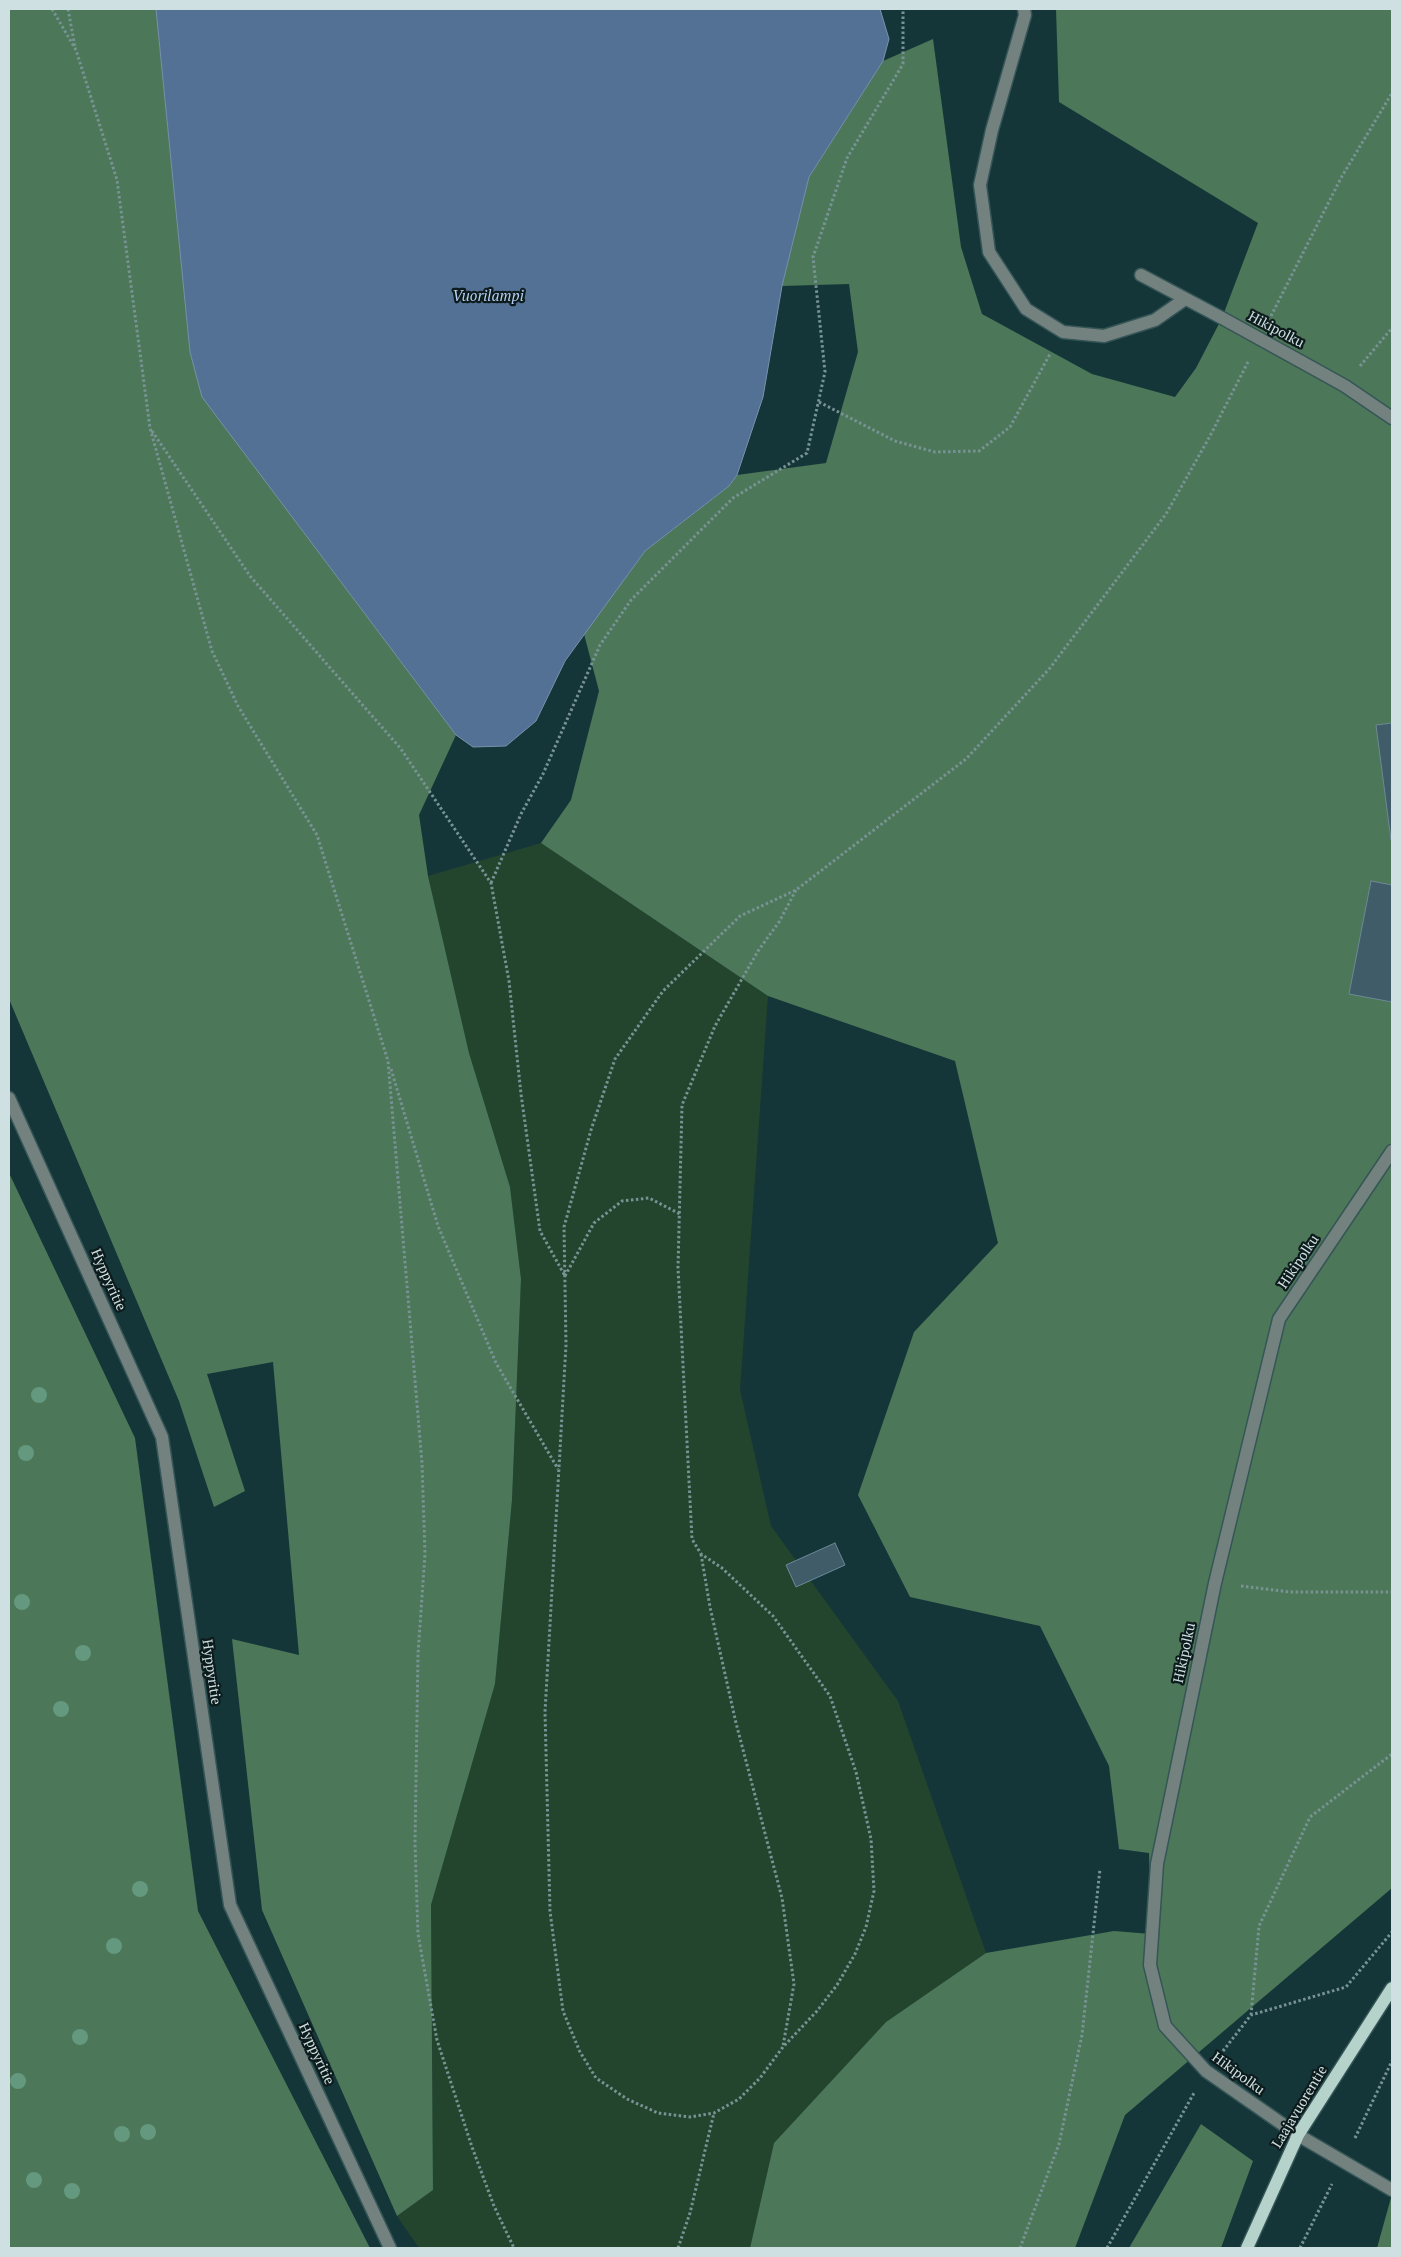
<!DOCTYPE html>
<style>
body{margin:0}
#map{position:relative;width:1401px;height:2257px;overflow:hidden;background:#143639;font-family:"PT Serif",serif}
canvas{display:block}
.frame{position:absolute;inset:0;border:10px solid #cee0e2;pointer-events:none}
</style>
<div id="map">
<canvas width="1401" height="2257"></canvas>
<div class="frame"></div>
</div>
<script>
const ctx = document.querySelector('canvas').getContext('2d');
ctx.lineJoin = 'round';
function paint(path, color) { ctx.fillStyle = color; ctx.fill(path, 'evenodd'); }
const shape = rows => new Path2D(rows.map(r => 'M' + r).join(''));
function strokePath(path, color, width, dash) { ctx.strokeStyle = color; ctx.lineWidth = width; ctx.lineCap = dash ? 'butt' : 'round'; ctx.setLineDash(dash || []); ctx.stroke(path); }
function write(font, color, halo, rows, align = 'center') {
  ctx.font = font + ' "PT Serif",serif'; ctx.lineWidth = 4.5; ctx.setLineDash([]); ctx.textBaseline = 'middle'; ctx.strokeStyle = halo; ctx.fillStyle = color; for (const [text, x, y, turn = 0] of rows) {
    ctx.save(); ctx.translate(x, y); ctx.rotate((+turn || 0) * Math.PI / 180); ctx.textAlign = isNaN(turn) ? turn : align; if (halo) ctx.strokeText(text, 0, 0); ctx.fillText(text, 0, 0); ctx.restore();
  }
}
paint(shape([
 [541,843,768,996,740,1390,771,1526,898,1701,986,1953,886,2022,774,2143,750,2248,419,2248,397,2216,433,2190,431,1905,495,1684,512,1500,521,1279,510,1187,469,1053,428,876]
]), '#23452e');
paint(shape([
 [9,9,156,9,190,352,202,396,456,735,419,815,428,876,469,1053,510,1187,521,1279,512,1500,495,1684,431,1905,433,2190,397,2216,262,1910,232,1639,299,1655,273,1362,207,1374,245,1491,214,1507,179,1401,9,999],
 [1056,9,1392,9,1392,1888,1125,2115,1075,2248,750,2248,774,2143,886,2022,986,1953,1114,1931,1151,1934,1149,1853,1119,1849,1109,1766,1040,1626,910,1597,858,1495,914,1332,998,1243,955,1061,768,996,541,843,571,800,599,691,584,634,645,551,729,486,737,475,826,463,858,352,849,284,782,286,809,177,883,61,933,39,961,247,982,314,1092,374,1175,397,1196,368,1222,318,1258,223,1059,102],
 [9,1173,135,1438,198,1911,370,2248,9,2248],
 [1201,2124,1253,2161,1221,2248,1129,2248],
 [1392,2194,1392,2248,1377,2248]
]), '#4c7758');
const water = shape([
 [156,9,880,9,889,39,883,61,809,177,782,286,763,397,737,475,729,486,645,551,565,661,536,721,506,746,473,747,456,735,202,397,190,352,156,9]
]);
paint(water, '#537195');
strokePath(water, '#7892ac', 1);
const building = shape([
 [1392,723,1392,839,1391,840,1376,725,1392,723],
 [1371,881,1392,885,1392,1002,1349,994,1371,881],
 [835,1543,845,1565,796,1587,786,1565,835,1543]
]);
paint(building, '#405c69');
strokePath(building, '#6c8998', 1);
const minor = shape([
 [1024,9,1025,15,992,130,980,185,989,252,1026,309,1063,332,1104,336,1155,320,1185,299],
 [1141,275,1222,318],
 [1300,361,1345,386,1392,418],
 [9,1098,162,1437,230,1905,390,2248],
 [1392,1151,1279,1319,1215,1583,1157,1864,1150,1965,1165,2026,1206,2071,1298,2135,1392,2190]
]);
const major = shape([
 [1247,2248,1298,2135,1392,1988]
]);
strokePath(minor, '#355557', 15);
strokePath(major, '#355557', 15);
strokePath(shape([
 [52,9,76,50,117,180,150,428,212,651,238,706,317,835,388,1061,422,1463,425,1554,418,1654,415,1843,418,1934,437,2040,472,2147,494,2206,514,2248],
 [68,9,75,47],
 [1271,316,1341,178,1392,93],
 [1360,366,1392,328],
 [819,402,895,441,935,452,979,451,1010,427,1050,354],
 [152,431,250,576,401,749,491,883,509,981,521,1094,540,1231,565,1276],
 [491,883,521,814,543,774,600,645,631,600,733,498,807,453,825,372,813,257,847,158,903,64,903,9],
 [796,890,779,922,758,951,715,1026,682,1105,678,1268,692,1539,701,1554,722,1568,773,1616,830,1696,856,1772,871,1839,874,1891,866,1927,855,1954,837,1985,817,2011,783,2047,760,2078,739,2099,714,2113,690,2117,658,2113,627,2099,596,2078,580,2052,563,2011,550,1911,545,1712,566,1345,564,1227,591,1130,615,1059,663,991,740,916,796,890,966,759,1050,668,1166,514,1210,436,1249,360],
 [391,1069,438,1226,496,1363,558,1469],
 [565,1276,594,1223,622,1201,649,1198,680,1214],
 [701,1554,710,1607,736,1723,782,1898,794,1984,783,2046],
 [1241,1586,1290,1592,1392,1592],
 [1251,2015,1259,1926,1310,1817,1392,1754],
 [1223,2051,1251,2015,1346,1987,1392,1932],
 [1355,2138,1392,2061],
 [678,2248,690,2213,714,2113],
 [1020,2248,1059,2144,1082,2035,1100,1869],
 [1107,2248,1194,2093],
 [1300,2248,1332,2184]
]), '#799395', 3, [2.5, 2.5]);
strokePath(minor, '#73827e', 12);
strokePath(major, '#b5d3cb', 12);
const minorBridge = shape([
 [1222,318,1300,361]
]);
strokePath(minorBridge, '#355557', 15, []);
strokePath(minorBridge, '#73827e', 12);
ctx.fillStyle = '#64997f';
for (const [x, y] of [
 [39,1395],
 [26,1453],
 [22,1602],
 [83,1653],
 [61,1709],
 [140,1889],
 [114,1946],
 [80,2037],
 [18,2081],
 [148,2132],
 [122,2134],
 [34,2180],
 [72,2191]
]) { ctx.beginPath(); ctx.arc(x, y, 8, 0, 2 * Math.PI); ctx.fill(); }
write('14px', '#cee0e2', '#0d1b1c', [
 ["Hikipolku",1276,330,28],
 ["Hikipolku",1299,1262,-56],
 ["Hyppyritie",108,1280,66],
 ["Hikipolku",1185,1653,-78],
 ["Hyppyritie",211,1672,82],
 ["Hyppyritie",316,2054,65],
 ["Hikipolku",1238,2074,36],
 ["Laajavuorentie",1300,2107,-59]
]);
write('italic 15px', '#b4d0f4', '#0d1b1c', [
 ["Vuorilampi",488,297]
]);
</script>
